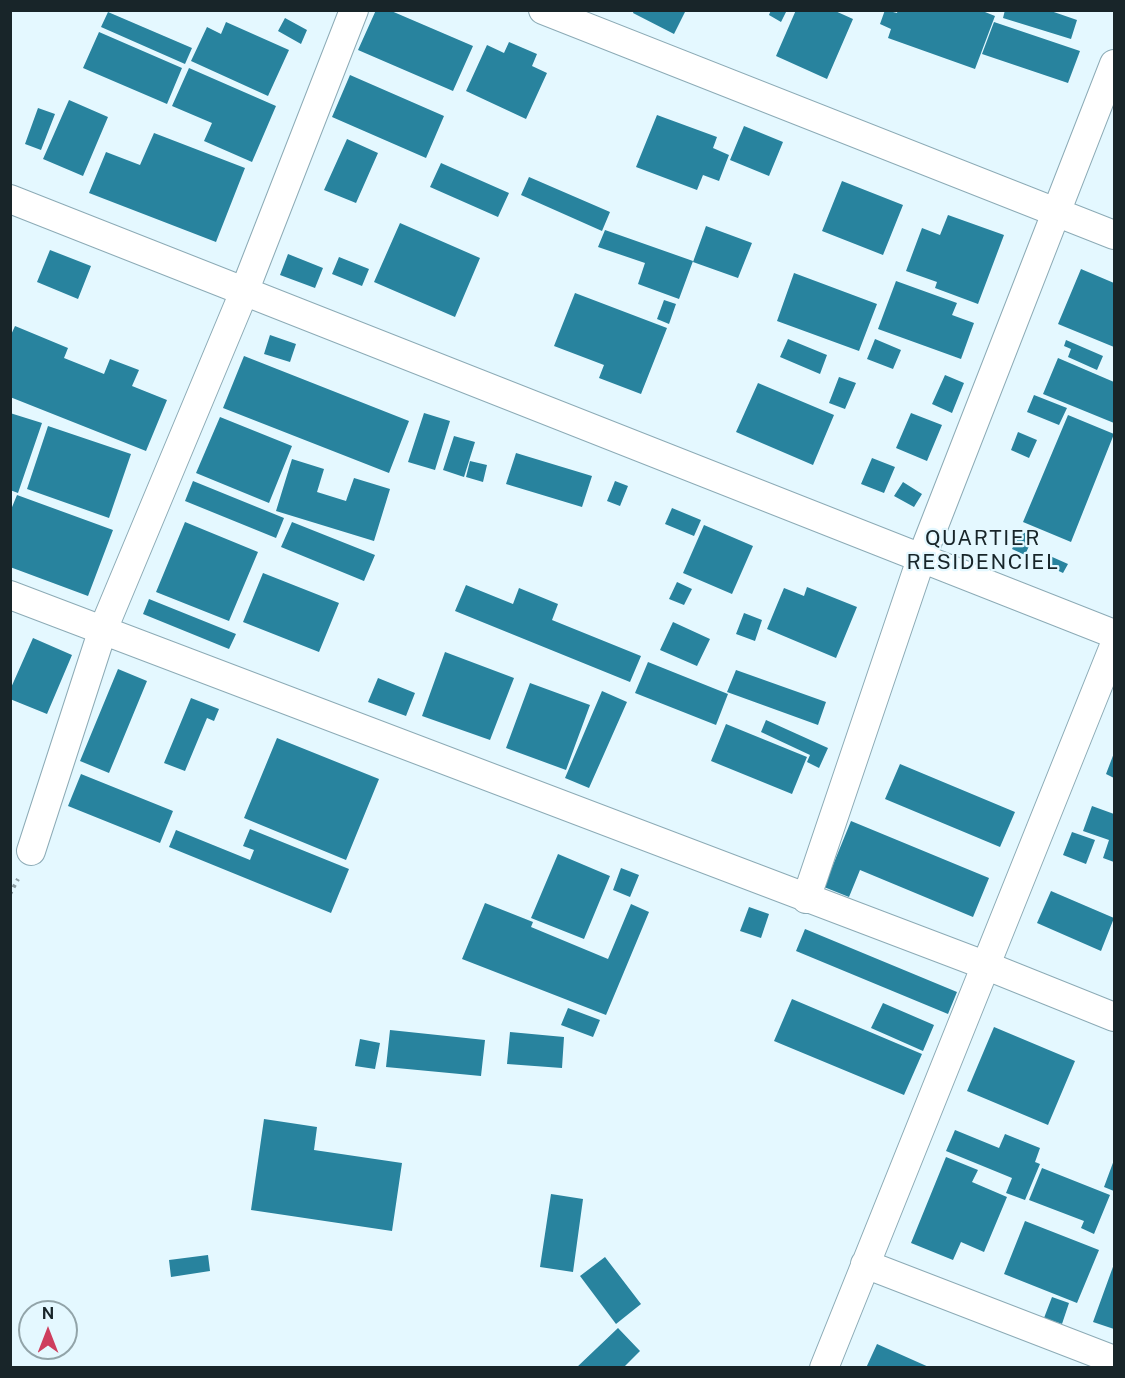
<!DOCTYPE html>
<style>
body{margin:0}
#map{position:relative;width:1125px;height:1378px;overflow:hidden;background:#e4f8ff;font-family:"Public Sans",sans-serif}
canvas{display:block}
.frame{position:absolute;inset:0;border:12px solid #182529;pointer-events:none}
.north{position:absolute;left:18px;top:1300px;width:60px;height:60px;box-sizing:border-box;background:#e4f8ff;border:2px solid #92a4a9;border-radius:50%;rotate:0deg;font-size:16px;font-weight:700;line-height:24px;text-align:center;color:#182529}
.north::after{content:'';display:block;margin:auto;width:21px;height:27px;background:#ce3e5e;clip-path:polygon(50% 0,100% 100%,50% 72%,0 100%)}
</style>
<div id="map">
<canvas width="1125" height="1378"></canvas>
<div class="frame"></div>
<div class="north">N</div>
</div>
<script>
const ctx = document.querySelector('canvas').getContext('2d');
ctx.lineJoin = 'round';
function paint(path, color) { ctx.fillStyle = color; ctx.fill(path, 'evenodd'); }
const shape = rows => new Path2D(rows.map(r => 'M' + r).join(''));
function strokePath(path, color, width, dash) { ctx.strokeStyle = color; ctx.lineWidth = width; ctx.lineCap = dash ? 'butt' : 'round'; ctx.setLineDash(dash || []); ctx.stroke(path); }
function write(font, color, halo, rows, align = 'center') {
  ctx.font = font + ' "Public Sans",sans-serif'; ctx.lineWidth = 4.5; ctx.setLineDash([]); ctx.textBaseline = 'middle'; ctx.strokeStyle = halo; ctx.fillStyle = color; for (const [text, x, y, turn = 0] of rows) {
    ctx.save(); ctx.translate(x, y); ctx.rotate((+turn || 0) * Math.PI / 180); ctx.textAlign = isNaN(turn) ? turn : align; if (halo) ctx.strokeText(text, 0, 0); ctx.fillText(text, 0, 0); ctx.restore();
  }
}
paint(shape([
 [376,10,389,10,473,46,453,91,358,50],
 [634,10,686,10,674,34,633,13],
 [771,10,787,10,781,22,769,15],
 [796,10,833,10,853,19,827,79,776,56],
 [885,10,897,13,898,10,980,10,995,16,975,69,888,38,891,29,880,24],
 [1005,10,1048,10,1077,20,1071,39,1003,18],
 [108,12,192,48,185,64,101,27],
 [285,18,307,30,301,44,278,31],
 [226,22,289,50,268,96,191,61,207,27,221,34],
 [994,22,1080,51,1068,83,982,54],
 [99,32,182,68,167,104,83,68],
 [509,42,537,54,532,66,547,73,526,119,466,91,487,45,504,53],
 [189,68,276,106,252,162,204,141,212,123,172,106],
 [350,75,444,116,426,158,332,117],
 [69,100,108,117,83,176,43,159],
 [38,108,55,114,41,150,25,144],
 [657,115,717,137,713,148,729,155,719,181,703,175,697,190,636,167],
 [744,126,783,142,769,176,730,160],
 [154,133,245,168,216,242,89,193,106,152,140,165],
 [347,139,378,153,356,203,324,190],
 [441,163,509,193,498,217,430,187],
 [529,177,610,212,602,231,521,195],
 [842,181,903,205,883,255,822,231],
 [948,215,1004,235,978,304,935,288,937,282,906,271,922,228,940,235],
 [400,223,480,258,455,317,374,282],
 [706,226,752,243,738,278,693,262],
 [605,230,693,261,679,299,638,284,645,263,598,247],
 [50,250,91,266,78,299,37,282],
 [288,254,323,268,315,288,280,275],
 [339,257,369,269,362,286,332,274],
 [1081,269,1114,283,1114,347,1058,324],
 [794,273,877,304,859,351,777,321],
 [896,281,957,303,952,315,974,323,961,359,878,329],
 [575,293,667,328,641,394,599,378,604,365,554,346],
 [664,300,676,304,669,324,657,319],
 [15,326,68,348,64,358,104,374,110,359,139,370,132,386,167,400,146,451,10,397,10,337],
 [270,335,296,344,290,362,264,354],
 [788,339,827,355,820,374,780,357],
 [875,339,901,350,893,369,867,359],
 [1066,340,1103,356,1097,370,1068,357,1071,349,1064,346],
 [244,356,409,421,389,473,223,408],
 [1058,358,1114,382,1114,423,1043,394],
 [945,375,964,383,952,413,932,404],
 [839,377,856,383,845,409,829,403],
 [758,383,834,415,813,465,736,432],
 [1034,395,1067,408,1059,425,1027,412],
 [10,413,42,423,18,493,10,490],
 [424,413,450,421,435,470,408,462],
 [911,413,942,425,927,461,896,448],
 [1068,415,1114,434,1071,542,1023,522],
 [220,417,292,446,269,503,196,473],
 [48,426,131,454,109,518,27,489],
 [1018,432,1037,440,1029,458,1011,450],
 [454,436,475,442,464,477,443,470],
 [516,453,592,476,582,507,506,484],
 [872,458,895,467,884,493,861,484],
 [292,459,324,469,317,492,346,501,354,478,390,489,374,541,276,511],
 [470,461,487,465,483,482,466,477],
 [193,481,284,518,276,538,185,501],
 [615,481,628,486,620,506,607,501],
 [903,482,922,494,914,507,894,496],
 [17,495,113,530,88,596,10,567,10,512],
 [672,508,701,520,694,536,665,524],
 [185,522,258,552,229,621,156,592],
 [292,522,375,555,364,581,281,547],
 [704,525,753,546,732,594,683,573],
 [1021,531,1033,537,1025,555,1012,549],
 [1050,556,1068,564,1063,573,1046,565],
 [263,573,339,603,319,652,243,622],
 [677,582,692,589,684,605,669,599],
 [466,585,513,604,519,588,558,604,552,620,641,656,630,682,455,611],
 [807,587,857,607,836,658,767,629,784,588,804,596],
 [149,599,236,634,229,649,143,614],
 [744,613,762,620,755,641,736,634],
 [673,622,710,639,697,666,660,650],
 [33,638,72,655,47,714,10,699,10,690],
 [445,652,514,678,490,740,422,716],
 [648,662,728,694,716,725,635,693],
 [118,669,147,681,109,773,80,761],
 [736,670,826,702,818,725,727,692],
 [378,678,415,693,406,716,368,702],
 [530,683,590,705,566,770,506,748],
 [602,691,627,702,589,788,565,778],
 [191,698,219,709,214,721,207,718,185,771,164,763],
 [766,720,828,748,819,768,807,762,810,755,761,732],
 [726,724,807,757,792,794,711,761],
 [277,738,379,779,346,860,244,818],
 [1114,753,1114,778,1106,774],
 [900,764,1015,812,1000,847,885,799],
 [81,774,173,811,160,843,68,806],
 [1092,806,1114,814,1114,862,1103,858,1109,840,1083,831],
 [851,821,989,878,973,917,860,870,849,897,824,887],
 [250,829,349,869,331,913,169,847,176,830,250,860,254,850,243,846],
 [1072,832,1095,840,1086,864,1063,855],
 [558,854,610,876,584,939,531,918],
 [621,868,639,875,630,897,613,890],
 [1051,891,1114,918,1101,951,1037,923],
 [485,903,533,922,531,927,608,959,631,904,649,912,606,1015,462,959],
 [749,907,769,914,761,938,740,931],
 [805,929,957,992,948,1014,796,951],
 [792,999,922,1054,904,1095,774,1041],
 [883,1003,934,1025,923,1051,871,1028],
 [568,1008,600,1020,593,1037,561,1025],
 [994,1027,1075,1061,1048,1125,967,1091],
 [390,1030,485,1040,481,1076,386,1067],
 [510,1032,564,1037,562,1068,507,1064],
 [360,1039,380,1043,375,1069,355,1066],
 [264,1119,317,1127,314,1150,402,1163,392,1231,251,1210],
 [955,1130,999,1148,1005,1134,1040,1148,1035,1162,1040,1164,1025,1200,1006,1193,1012,1178,946,1151],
 [946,1157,978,1170,972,1182,1007,1197,984,1252,961,1242,953,1260,911,1243],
 [1114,1160,1114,1191,1104,1187],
 [1042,1168,1110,1195,1094,1234,1081,1228,1084,1221,1029,1200],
 [551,1194,583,1199,573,1272,540,1267],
 [1025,1221,1099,1250,1077,1303,1004,1274],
 [208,1255,210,1271,171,1277,169,1260],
 [605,1257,641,1304,616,1324,580,1276],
 [1114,1264,1114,1329,1093,1322],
 [1052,1297,1069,1303,1062,1324,1044,1318],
 [618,1328,640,1351,623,1368,576,1368],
 [877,1344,931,1368,866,1368]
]), '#28839e');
const street = shape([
 [543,10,1114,235],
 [10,199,1114,634],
 [10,595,987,966,1114,1017],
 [31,851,102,632,244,292,354,10],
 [806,899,921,559,1114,64],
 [865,1264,1114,1360],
 [824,1368,1114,646]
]);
strokePath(street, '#8cabb6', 30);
strokePath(shape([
 [10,894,18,879]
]), '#8e9fa5', 4, [3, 4.5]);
strokePath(street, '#fff', 28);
ctx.letterSpacing = '1.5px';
write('21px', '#182529', '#e4f8ff', [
 ["QUARTIER",983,539],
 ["RESIDENCIEL",983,563]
]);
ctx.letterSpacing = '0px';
</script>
